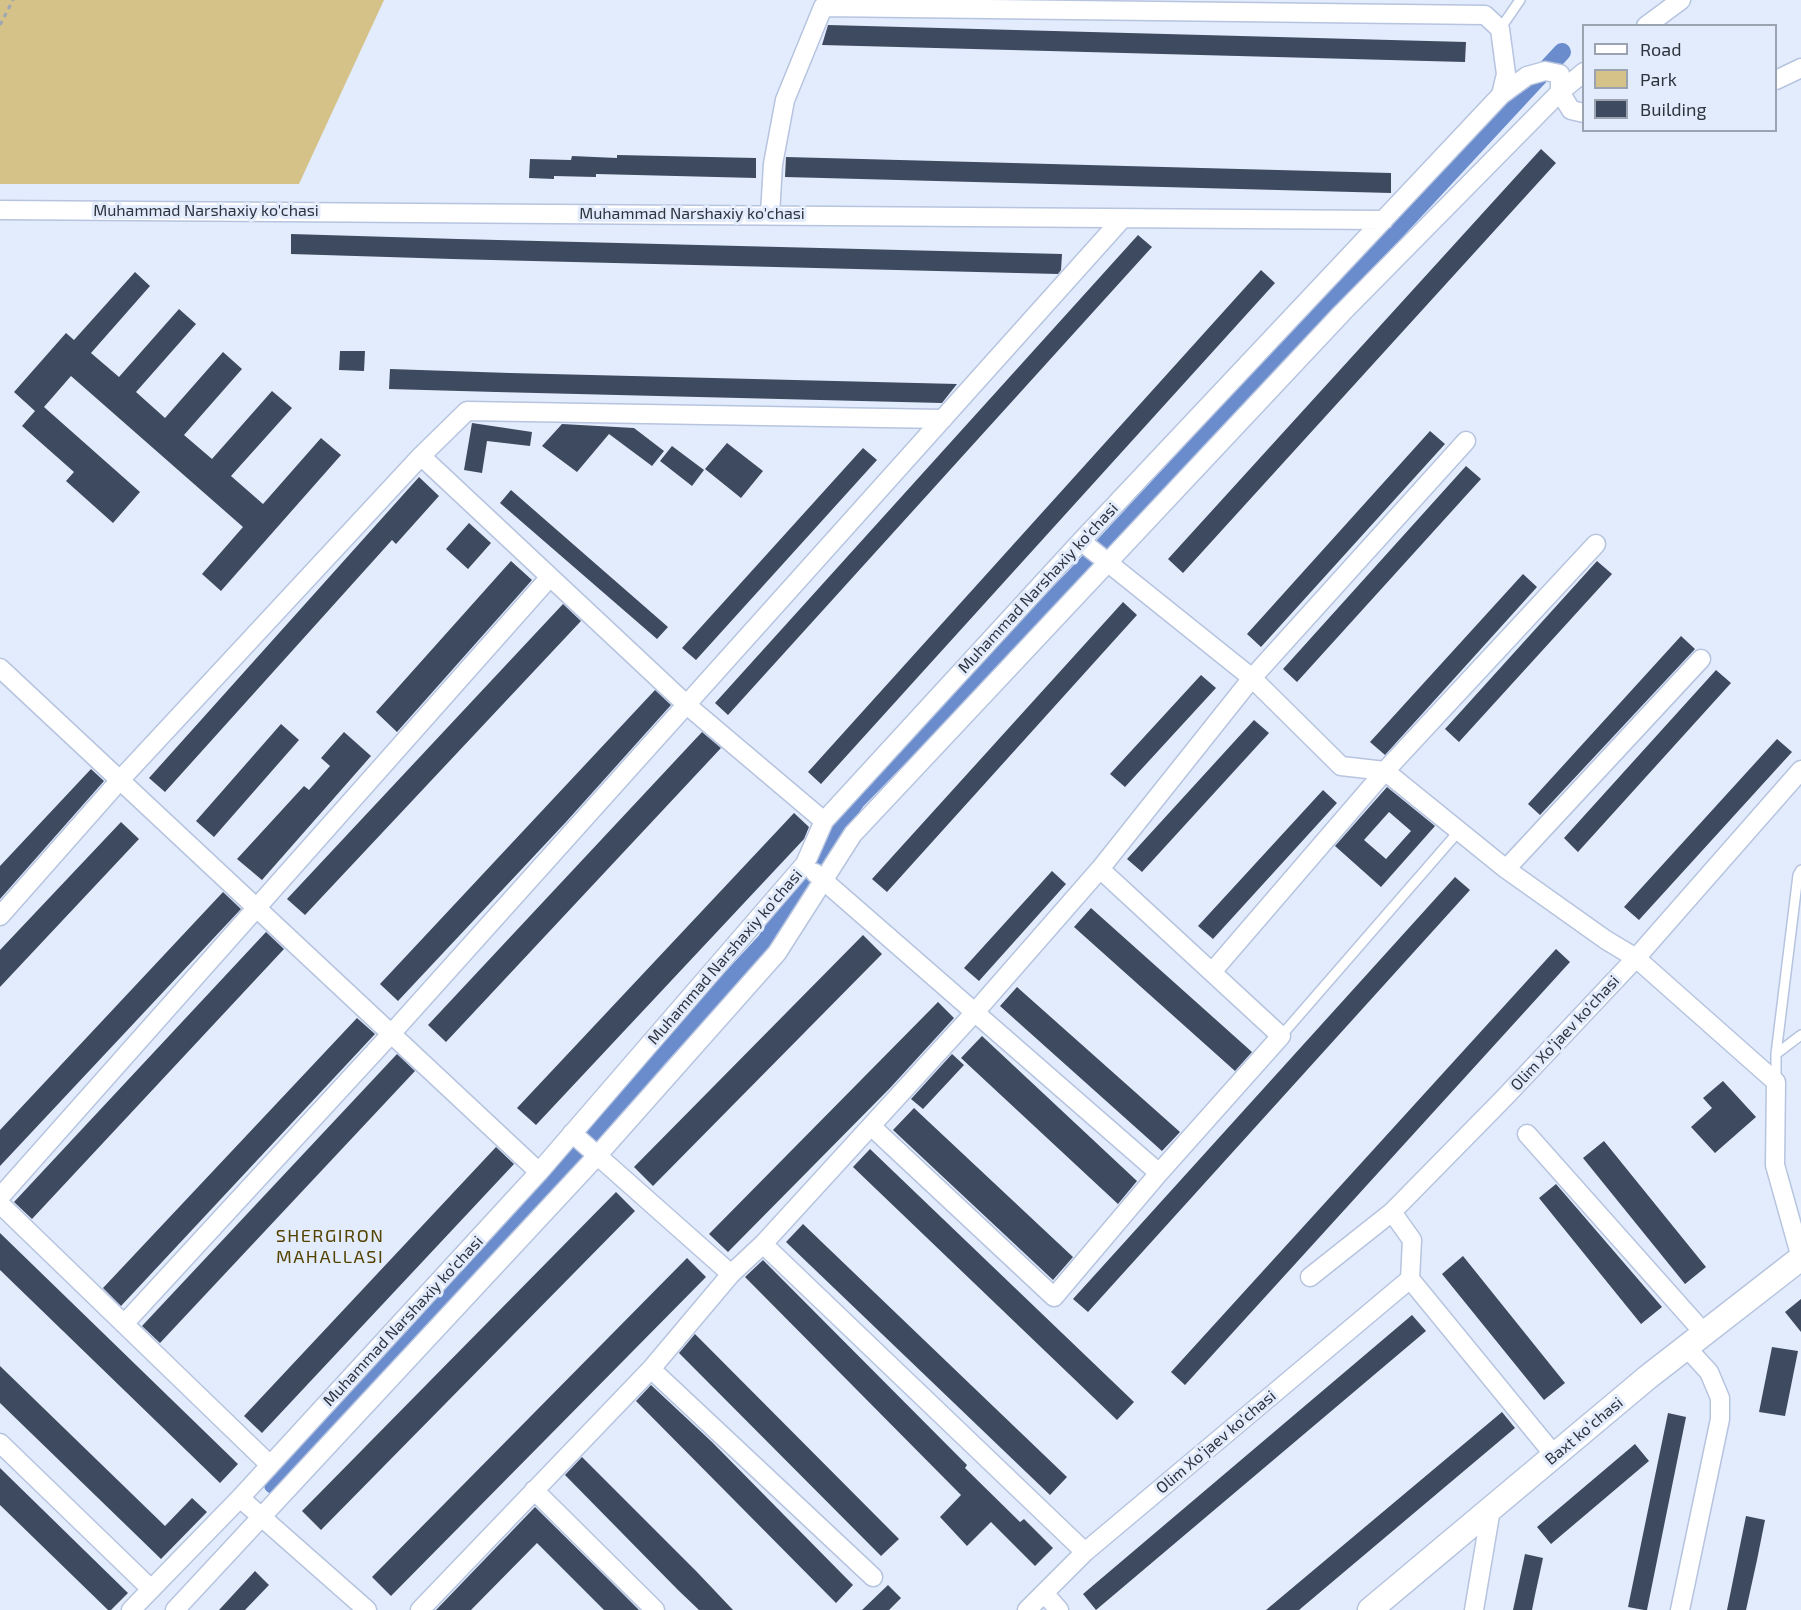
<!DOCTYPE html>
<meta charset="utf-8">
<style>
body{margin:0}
#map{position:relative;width:1801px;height:1610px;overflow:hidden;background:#e3ecfc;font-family:"Exo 2",sans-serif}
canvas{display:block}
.legend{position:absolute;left:1582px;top:24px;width:195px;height:108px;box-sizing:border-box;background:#e3ecfc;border:2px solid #9ba2b0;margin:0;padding:8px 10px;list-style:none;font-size:18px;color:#2e343e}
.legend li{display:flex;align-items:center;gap:12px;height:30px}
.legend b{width:30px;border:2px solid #9ba2b0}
</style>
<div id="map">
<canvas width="1801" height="1610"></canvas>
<ul class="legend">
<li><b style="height:8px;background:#fff"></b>Road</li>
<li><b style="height:16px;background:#d4c289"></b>Park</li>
<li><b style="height:16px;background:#3e4a60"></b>Building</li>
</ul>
</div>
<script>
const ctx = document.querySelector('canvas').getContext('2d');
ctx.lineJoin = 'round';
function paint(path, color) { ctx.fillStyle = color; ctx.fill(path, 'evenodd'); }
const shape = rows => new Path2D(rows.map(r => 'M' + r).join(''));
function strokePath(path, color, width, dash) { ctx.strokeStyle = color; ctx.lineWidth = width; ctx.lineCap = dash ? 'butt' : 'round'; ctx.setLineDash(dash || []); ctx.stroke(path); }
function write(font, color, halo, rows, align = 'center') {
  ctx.font = font + ' "Exo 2",sans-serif'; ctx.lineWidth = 6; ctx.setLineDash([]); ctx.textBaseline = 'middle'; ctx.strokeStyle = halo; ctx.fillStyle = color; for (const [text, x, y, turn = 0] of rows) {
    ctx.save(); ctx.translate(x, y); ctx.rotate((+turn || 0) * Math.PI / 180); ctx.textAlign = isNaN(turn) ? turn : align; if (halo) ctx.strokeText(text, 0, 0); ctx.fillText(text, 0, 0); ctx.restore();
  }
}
paint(shape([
 [0,0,384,0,299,184,0,184]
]), '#d4c289');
strokePath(shape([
 [595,1133,658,1058,766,941,856,801,1073,579,1562,52],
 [273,1485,576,1156]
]), '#6a8ccd', 18);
paint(shape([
 [828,25,1466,42,1465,62,822,45],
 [1541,149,1556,163,1183,573,1168,559],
 [617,155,756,158,756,178,596,174,596,177,554,176,554,179,529,178,530,159,571,160,572,156,617,158],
 [786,157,1391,173,1391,193,785,177],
 [291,234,458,239,1062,254,1061,270,1058,274,452,259,291,254],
 [1138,235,1152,247,728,715,715,703],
 [1261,270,1275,283,821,784,808,772],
 [135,272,150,286,91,353,119,377,179,309,196,324,136,392,165,418,223,352,242,369,184,435,212,459,272,391,292,408,231,476,263,504,321,438,341,455,221,591,202,574,243,527,71,376,44,407,140,492,113,523,66,481,74,472,22,426,35,411,14,392,66,333,74,340],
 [340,351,365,351,364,371,339,370],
 [390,369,510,373,957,384,942,403,496,392,389,389],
 [472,423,532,432,530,446,487,441,482,473,464,470],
 [562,424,634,428,664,451,652,466,609,434,577,472,542,446],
 [1430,431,1445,444,1261,647,1247,634],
 [727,443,763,471,741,498,705,469],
 [672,446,704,470,692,486,660,461],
 [863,448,877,460,696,660,682,648],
 [1466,466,1481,479,1297,682,1283,669],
 [419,477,439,496,396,544,392,540,165,792,149,778],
 [511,490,668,627,657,639,500,503],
 [469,523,491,543,468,569,446,549],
 [511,561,532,580,397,732,376,712],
 [1597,561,1612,574,1459,742,1445,729],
 [1523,574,1537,587,1385,755,1370,742],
 [1123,602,1137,615,887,892,872,879],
 [563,604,581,621,305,915,287,899],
 [1681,636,1695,649,1540,815,1528,804],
 [1716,670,1731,683,1578,852,1564,838],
 [1201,675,1216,688,1125,787,1110,774],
 [655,690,671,705,566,822,398,1001,380,984],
 [1254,720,1269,733,1142,872,1127,859],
 [281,724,299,740,214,837,196,821],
 [344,732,371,756,262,880,237,859,304,786,309,790,330,766,321,758],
 [702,732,721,748,446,1042,428,1025],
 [1777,739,1792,752,1639,920,1624,907],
 [91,769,104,781,0,899,0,866],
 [1387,787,1435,826,1381,887,1335,846],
 [1389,812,1411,831,1386,859,1364,840],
 [1323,790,1337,803,1213,939,1198,926],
 [794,813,809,827,804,839,536,1125,517,1108],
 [121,822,139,839,0,987,0,950],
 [1052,871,1066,884,979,981,964,968],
 [1455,877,1470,890,1088,1312,1073,1299],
 [223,892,241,909,0,1166,0,1130],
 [1091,908,1252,1052,1235,1071,1074,927],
 [266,932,284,949,32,1219,14,1202],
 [863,935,882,954,653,1186,634,1167],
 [1556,949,1570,962,1185,1385,1171,1372],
 [1017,987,1180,1132,1162,1151,1000,1006],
 [938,1002,954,1018,891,1087,728,1252,709,1234],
 [357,1018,375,1034,121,1306,103,1288],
 [982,1036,1137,1181,1118,1204,961,1058],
 [397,1054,415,1071,160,1343,142,1326],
 [952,1054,964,1065,923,1109,911,1099],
 [1723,1081,1756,1117,1715,1153,1691,1127,1712,1108,1703,1098],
 [914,1108,1073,1257,1053,1280,893,1130],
 [1604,1141,1706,1267,1685,1284,1583,1158],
 [496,1147,514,1164,262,1433,244,1416],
 [870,1149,1134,1402,1117,1420,853,1167],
 [1556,1184,1662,1307,1641,1324,1539,1198],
 [616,1192,635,1211,321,1530,302,1511],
 [803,1224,1067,1477,1050,1495,786,1242],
 [0,1233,238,1464,220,1483,0,1270],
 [1463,1256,1565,1383,1544,1400,1442,1274],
 [687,1258,706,1277,391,1596,372,1577],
 [763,1260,967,1465,965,1468,1020,1522,1024,1519,1053,1548,1035,1566,991,1522,967,1546,940,1517,961,1495,745,1277],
 [1801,1299,1801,1332,1785,1312],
 [1412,1315,1426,1331,1096,1610,1083,1594],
 [695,1334,899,1539,881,1556,679,1353],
 [1772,1347,1798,1351,1785,1416,1759,1412],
 [0,1366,165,1526,192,1498,207,1512,161,1559,0,1403],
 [651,1385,712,1442,853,1585,836,1603,636,1401],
 [1502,1412,1515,1428,1439,1492,1299,1610,1266,1610],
 [1668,1413,1686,1417,1647,1610,1644,1610,1628,1607],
 [1635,1444,1649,1461,1551,1544,1537,1527],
 [582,1457,697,1572,733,1610,699,1610,678,1590,565,1475],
 [0,1468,128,1593,111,1610,108,1610,0,1505],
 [535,1507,605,1576,639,1610,604,1610,537,1543,471,1610,436,1610],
 [1746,1516,1765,1520,1757,1560,1746,1610,1727,1610],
 [1525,1554,1543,1558,1535,1595,1532,1610,1513,1610],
 [255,1571,269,1585,245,1610,219,1610],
 [888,1585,901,1598,889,1610,862,1610]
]), '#3e4a60');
const lane = shape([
 [1500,29,1520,0],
 [1281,1036,1459,831],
 [1776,1054,1798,875,1801,870],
 [1776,1081,1776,1054,1801,1035]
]);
const street = shape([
 [1646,26,1681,0],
 [1776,80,1801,68],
 [0,210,1384,220],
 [770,214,773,164,785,100,823,7,1485,15,1500,29,1506,74,1501,95],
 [421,456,688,706,824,821],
 [1081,541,1252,678,1341,766,1385,771,1506,869,1606,940,1636,958,1776,1082,1775,1165,1801,1258],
 [0,668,539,1172],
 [1506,869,1701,659],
 [815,873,1159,1173],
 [0,916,120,780,421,456,467,411,943,419],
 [1212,972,1385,771,1596,544],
 [871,1126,1054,1297,1159,1173,1281,1036,1100,869],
 [572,1133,731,1274],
 [1527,1134,1704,1333],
 [0,1197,550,577],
 [0,1204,270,1465],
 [1392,1212,1412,1240,1410,1279,1555,1456],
 [763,1244,1085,1552],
 [1310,1277,1392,1212,1505,1097,1636,958,1801,770],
 [124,1324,391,1034,1122,219],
 [651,1369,873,1577],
 [0,1443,151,1589],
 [534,1490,655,1610],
 [240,1498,367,1610],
 [1044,1593,1059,1610],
 [131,1610,240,1498,539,1172,805,864,824,821,1081,541,1501,95,1527,76,1545,71,1560,74,1560,92,1571,110,1584,113],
 [175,1610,597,1156,777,953,853,834,1342,313,1560,92,1584,72],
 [420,1610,651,1369,731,1274,763,1244,976,1011,1100,869,1252,678,1466,441],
 [1027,1610,1085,1552,1410,1279],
 [1474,1610,1491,1509],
 [1680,1610,1720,1419,1720,1398,1709,1372,1686,1347]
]);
const secondary = shape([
 [1370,1610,1648,1377,1801,1258]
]);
strokePath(lane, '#b6c4df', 12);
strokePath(street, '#b6c4df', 21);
strokePath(secondary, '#b6c4df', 27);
strokePath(shape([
 [0,25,13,0]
]), '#9ea6b4', 3, [4.5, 4.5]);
strokePath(lane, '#fff', 9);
strokePath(street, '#fff', 18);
strokePath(secondary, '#fff', 24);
write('16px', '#2e343e', '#e3ecfc', [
 ["Muhammad Narshaxiy ko'chasi",206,211],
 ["Muhammad Narshaxiy ko'chasi",692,214],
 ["Muhammad Narshaxiy ko'chasi",1038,588,-47],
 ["Muhammad Narshaxiy ko'chasi",725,957,-49],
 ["Olim Xoʻjaev ko'chasi",1565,1033,-47],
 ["Muhammad Narshaxiy ko'chasi",403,1321,-47],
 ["Baxt koʻchasi",1584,1431,-40],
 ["Olim Xoʻjaev ko'chasi",1216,1442,-40]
]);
ctx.letterSpacing = '1.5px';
write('18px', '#544300', '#e3ecfc', [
 ["SHERGIRON",330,1236],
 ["MAHALLASI",330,1257]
]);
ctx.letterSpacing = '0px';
</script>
